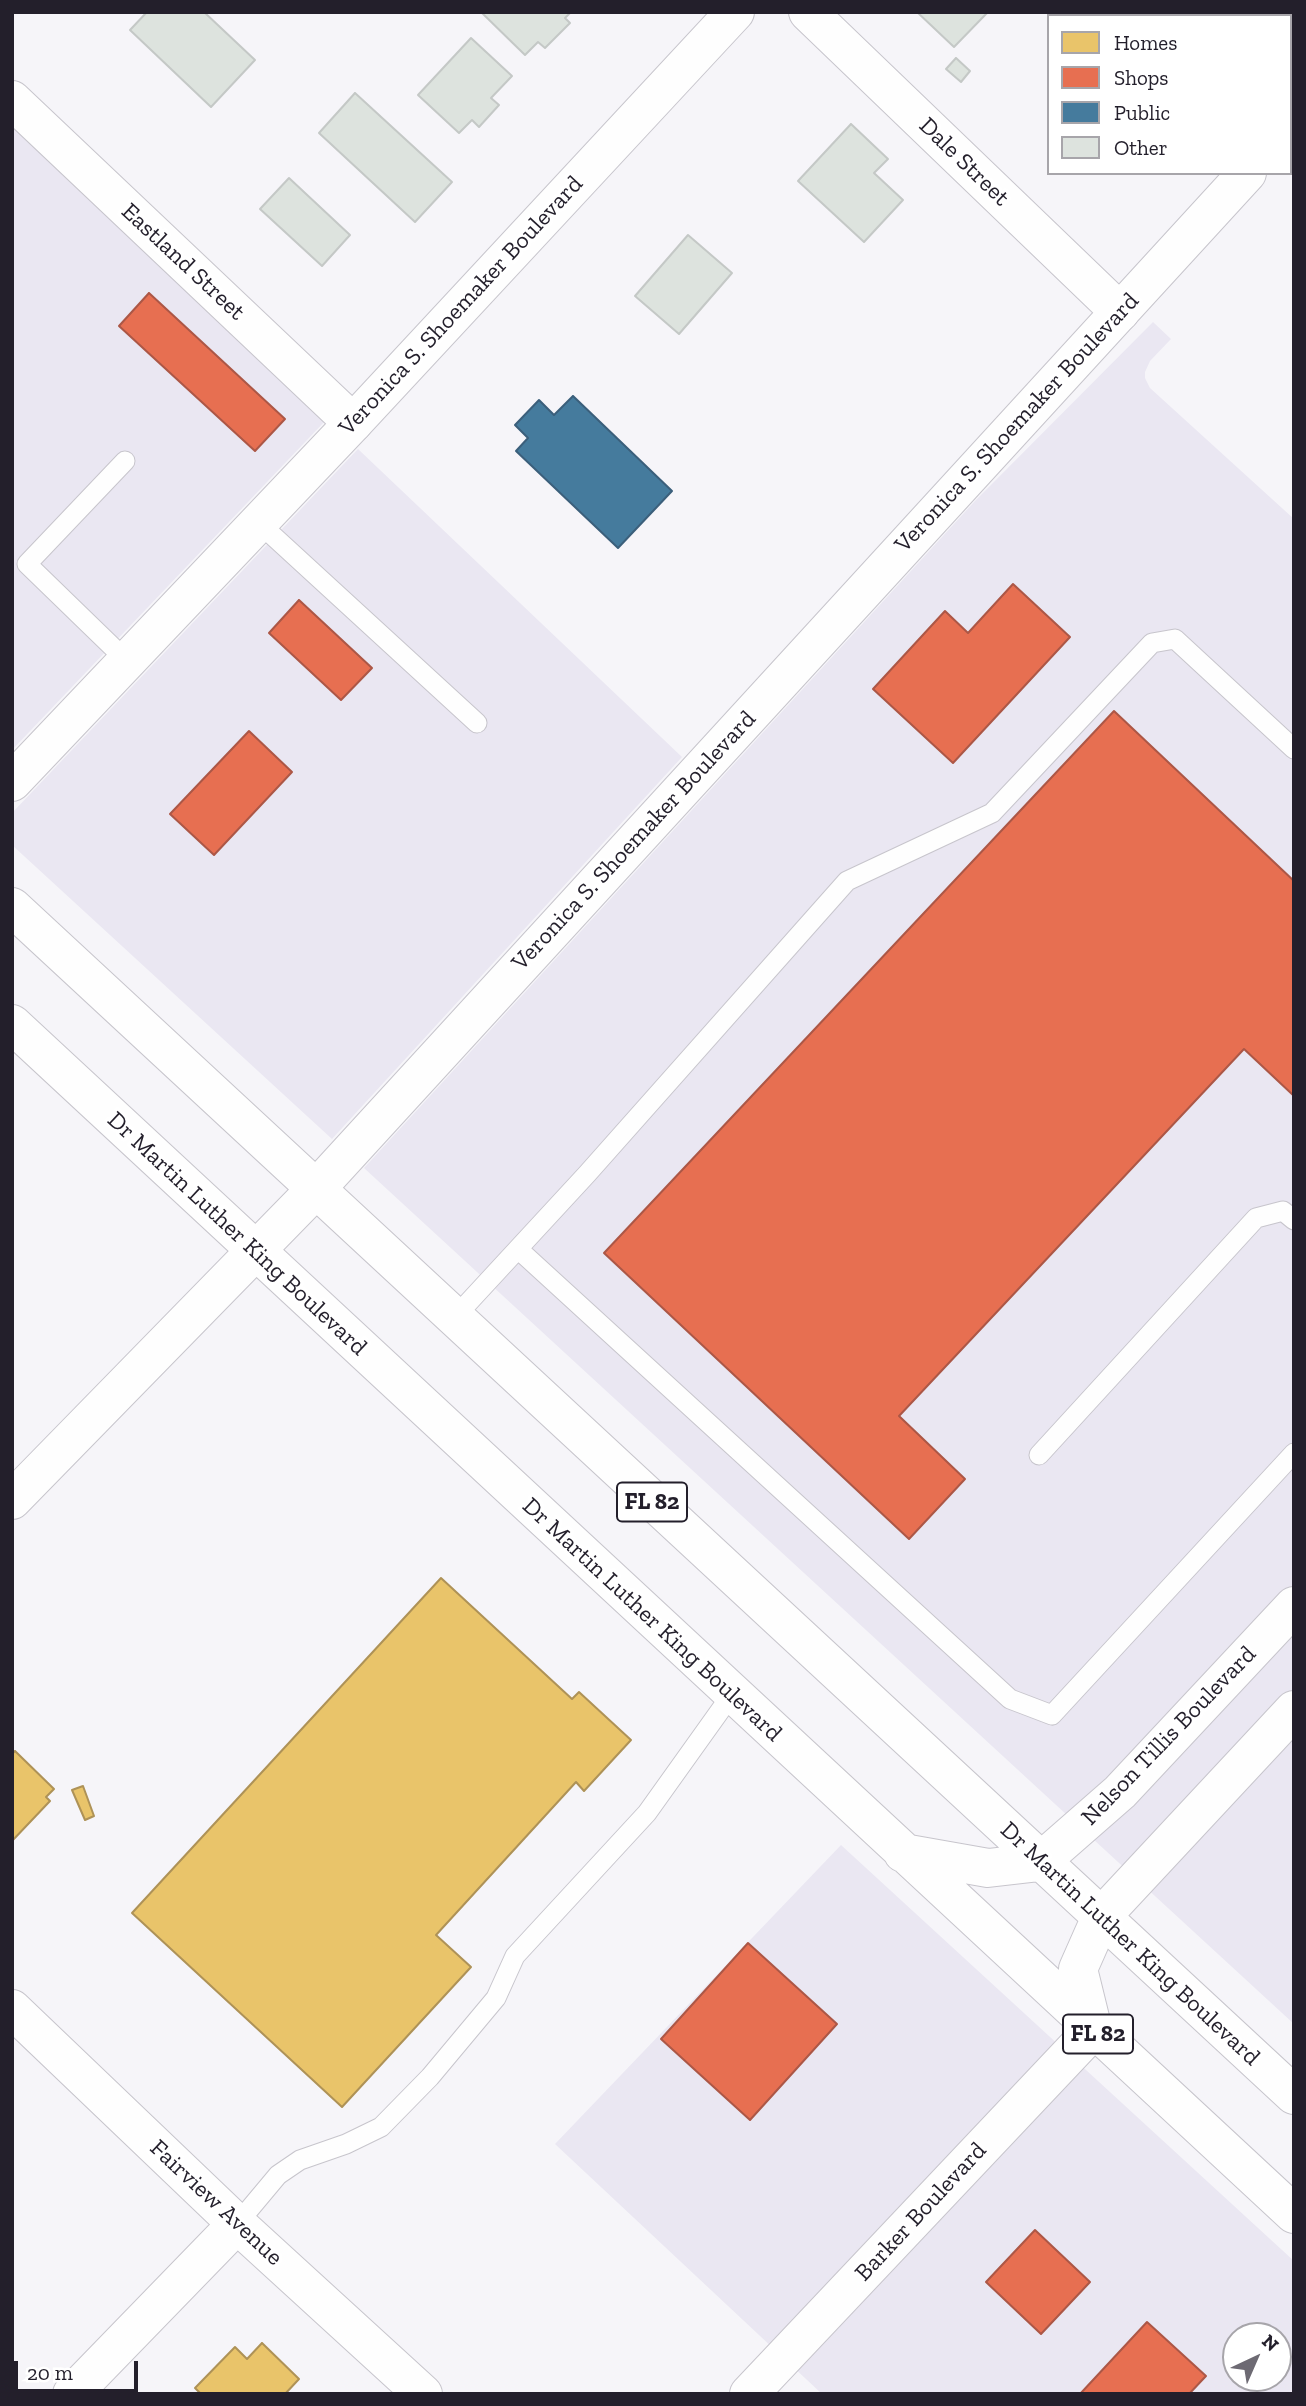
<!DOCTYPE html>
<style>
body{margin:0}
#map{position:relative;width:1306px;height:2406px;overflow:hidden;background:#f6f5f9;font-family:"Zilla Slab",serif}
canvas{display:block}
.frame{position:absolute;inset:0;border:14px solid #231f2b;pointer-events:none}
.legend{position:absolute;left:1047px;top:14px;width:245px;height:161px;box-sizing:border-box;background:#fff;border:2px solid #a7a5aa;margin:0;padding:9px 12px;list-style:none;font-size:21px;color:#231f2b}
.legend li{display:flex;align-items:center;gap:14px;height:35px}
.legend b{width:35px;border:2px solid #a7a5aa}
.north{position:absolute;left:1222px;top:2322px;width:70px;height:70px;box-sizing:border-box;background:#fff;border:2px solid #a7a5aa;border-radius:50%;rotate:44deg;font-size:19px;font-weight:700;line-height:28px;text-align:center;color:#231f2b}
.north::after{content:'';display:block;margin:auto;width:24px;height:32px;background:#6d6a73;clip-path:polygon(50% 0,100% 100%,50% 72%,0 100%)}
.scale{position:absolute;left:14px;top:2361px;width:124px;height:32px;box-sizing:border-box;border:4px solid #231f2b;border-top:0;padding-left:9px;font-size:21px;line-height:24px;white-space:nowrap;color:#231f2b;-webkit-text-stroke:5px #fff;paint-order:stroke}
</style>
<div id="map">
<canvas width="1306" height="2406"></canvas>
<div class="frame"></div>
<ul class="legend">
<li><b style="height:19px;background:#e9c46a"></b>Homes</li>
<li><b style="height:19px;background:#e76f51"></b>Shops</li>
<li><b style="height:19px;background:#457b9d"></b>Public</li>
<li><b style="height:19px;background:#dde3de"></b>Other</li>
</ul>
<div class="north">N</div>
<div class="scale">20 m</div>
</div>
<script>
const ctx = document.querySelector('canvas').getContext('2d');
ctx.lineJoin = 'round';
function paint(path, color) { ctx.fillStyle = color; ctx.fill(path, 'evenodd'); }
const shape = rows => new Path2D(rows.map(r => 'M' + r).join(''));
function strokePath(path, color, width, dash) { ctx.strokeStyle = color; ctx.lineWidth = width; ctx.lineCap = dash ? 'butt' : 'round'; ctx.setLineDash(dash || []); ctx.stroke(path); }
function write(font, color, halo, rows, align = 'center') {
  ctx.font = font + ' "Zilla Slab",serif'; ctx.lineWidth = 7; ctx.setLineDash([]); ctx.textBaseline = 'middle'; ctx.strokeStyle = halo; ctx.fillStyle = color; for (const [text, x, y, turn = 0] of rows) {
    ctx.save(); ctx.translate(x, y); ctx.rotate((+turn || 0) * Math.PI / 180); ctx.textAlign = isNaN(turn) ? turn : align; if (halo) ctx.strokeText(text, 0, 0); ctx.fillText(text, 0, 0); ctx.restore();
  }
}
paint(shape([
 [12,119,327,419,12,750],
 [1153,322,1171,339,1150,361,1145,372,1145,378,1150,388,1294,519,1294,2024,364,1168,975,501],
 [358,449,682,757,332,1139,12,845,12,813],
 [841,1845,1294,2261,1294,2394,822,2394,555,2144],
 [1236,2336,1278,2336,1278,2378,1236,2378]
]), '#eae7f2');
const homes = shape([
 [441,1578,572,1699,579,1692,631,1740,584,1791,576,1782,436,1935,471,1967,342,2107,132,1913,441,1578],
 [15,1751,54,1789,46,1797,50,1801,12,1841,12,1754,15,1751],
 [83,1786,94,1816,85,1820,72,1790,83,1786],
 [262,2343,299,2379,285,2394,201,2394,195,2388,235,2347,247,2359,262,2343]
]);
paint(homes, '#e9c46a');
strokePath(homes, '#ae9257', 2);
const shops = shape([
 [149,293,285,419,255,451,119,326,149,293],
 [1013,584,1070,637,953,763,873,689,945,611,968,633,1013,584],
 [299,600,372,668,341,700,269,633,299,600],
 [1114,711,1294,881,1294,1096,1244,1049,899,1416,965,1479,909,1539,604,1253,1114,711],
 [249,731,292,772,214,855,170,814,249,731],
 [748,1943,837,2024,750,2120,661,2039,748,1943],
 [1035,2230,1090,2282,1041,2334,986,2282,1035,2230],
 [1147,2322,1206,2376,1189,2394,1080,2394,1147,2322]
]);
paint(shops, '#e76f51');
strokePath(shops, '#ac5746', 2);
const public = shape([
 [573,396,672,491,618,548,516,451,528,438,515,425,539,400,554,415,573,396]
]);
paint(public, '#457b9d');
strokePath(public, '#3b5f7b', 2);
const building = shape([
 [147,12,204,12,255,60,211,107,130,30,147,12],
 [481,12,571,12,565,18,570,23,545,48,538,42,525,55,481,12],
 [917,12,988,12,954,47,917,12],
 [471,38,512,76,491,98,499,105,479,127,472,120,459,133,418,95,471,38],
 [956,58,970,71,961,82,946,69,956,58],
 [355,93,452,182,415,222,319,133,355,93],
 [851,124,888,159,874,173,903,200,864,242,798,181,851,124],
 [289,178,350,235,322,266,260,209,289,178],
 [688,235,732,273,679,334,635,296,688,235]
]);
paint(building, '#dde3de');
strokePath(building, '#c4c8c6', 2);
const service = shape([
 [125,461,27,564,127,661],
 [259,523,477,723],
 [518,1249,1010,1699,1052,1715,1294,1453],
 [454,1318,587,1174,847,881,992,813,1152,643,1175,639,1294,749],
 [1039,1455,1256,1218,1283,1211,1294,1220],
 [237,2224,278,2175,300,2160,346,2144,381,2127,430,2077,496,1998,515,1956,647,1813,732,1694]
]);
const minor = shape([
 [808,12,1120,312],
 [12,100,353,423],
 [1040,1862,1120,1792,1294,1606],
 [1101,1917,1294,1710],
 [12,2009,237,2224,423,2394],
 [72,2394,237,2224],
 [749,2394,1093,2030]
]);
const tertiary = shape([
 [1290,126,1294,122],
 [12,782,353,423,735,12],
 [12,1500,316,1189,1247,173]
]);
const primary = shape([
 [12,907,1294,2095],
 [12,1024,1294,2214],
 [903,1853,988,1868,1040,1862],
 [1093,2030,1078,1969,1101,1917]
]);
strokePath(service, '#c7c5cc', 21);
strokePath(minor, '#c7c5cc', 40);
strokePath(tertiary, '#c7c5cc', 40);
strokePath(primary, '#c7c5cc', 40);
strokePath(service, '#fefefe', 19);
strokePath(minor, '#fefefe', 38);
strokePath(tertiary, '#fefefe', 38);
strokePath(primary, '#fefefe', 38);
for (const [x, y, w] of [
 [652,1502,70],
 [1098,2034,70]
]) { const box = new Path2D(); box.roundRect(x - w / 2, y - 19.5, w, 39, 5); ctx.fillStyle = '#fff'; ctx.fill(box); strokePath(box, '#231f2b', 2); }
write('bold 23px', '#231f2b', null, [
 ["FL 82",652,1502],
 ["FL 82",1098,2034]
]);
write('24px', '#231f2b', '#fff', [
 ["Dale Street",964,162,44],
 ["Eastland Street",183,262,43],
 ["Veronica S. Shoemaker Boulevard",461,306,-47],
 ["Veronica S. Shoemaker Boulevard",1017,423,-47],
 ["Veronica S. Shoemaker Boulevard",634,841,-47],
 ["Dr Martin Luther King Boulevard",237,1234,43],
 ["Dr Martin Luther King Boulevard",652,1620,43],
 ["Nelson Tillis Boulevard",1169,1736,-46],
 ["Dr Martin Luther King Boulevard",1130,1944,43],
 ["Fairview Avenue",216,2203,43],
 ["Barker Boulevard",921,2212,-47]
]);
</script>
